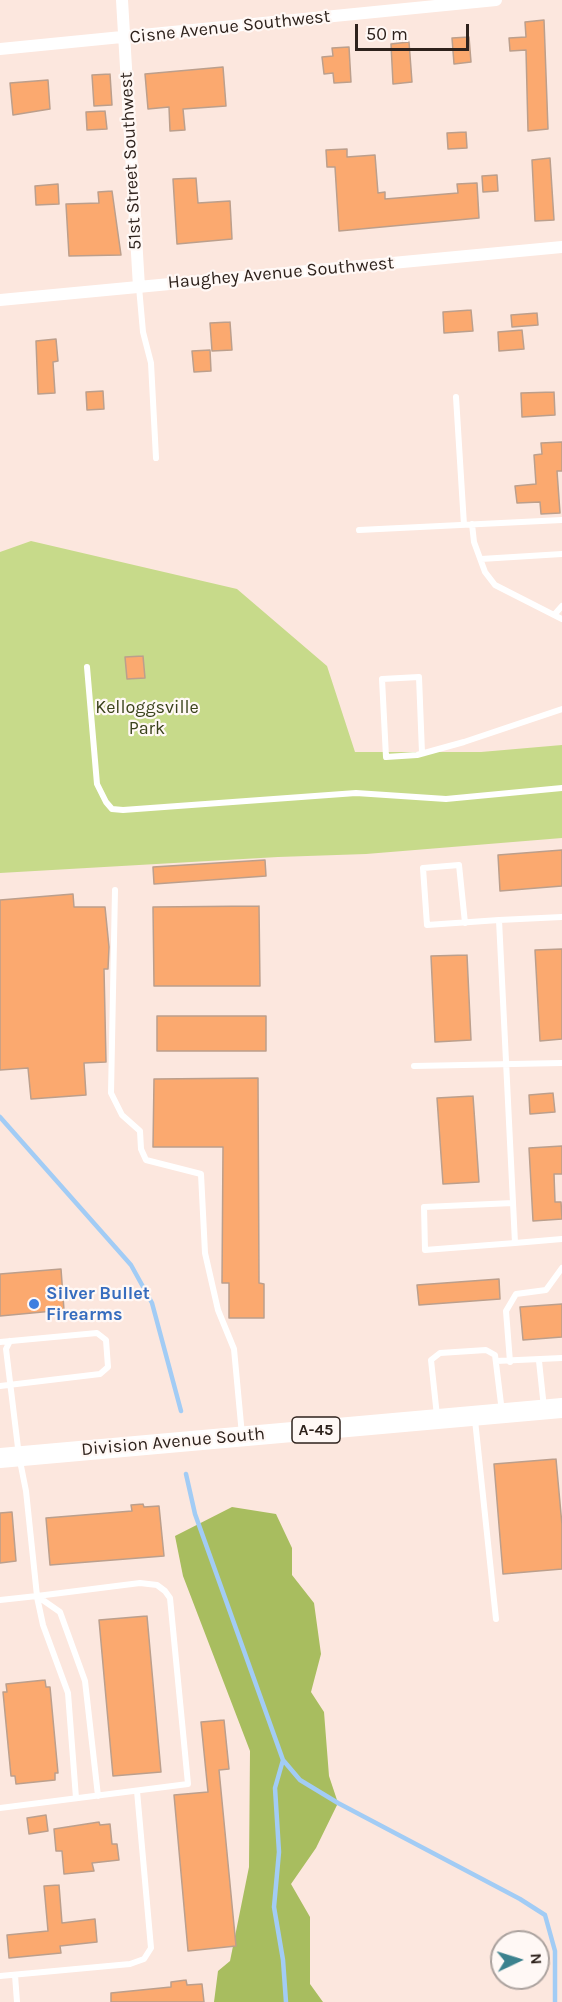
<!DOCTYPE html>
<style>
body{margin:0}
#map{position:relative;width:562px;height:2002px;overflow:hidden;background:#fce7de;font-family:Karla,sans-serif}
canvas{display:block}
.north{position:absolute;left:490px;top:1930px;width:60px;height:60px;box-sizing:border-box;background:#fff8f5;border:2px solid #aba29e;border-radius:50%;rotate:86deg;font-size:16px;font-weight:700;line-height:24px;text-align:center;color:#2e221c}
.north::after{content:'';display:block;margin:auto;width:21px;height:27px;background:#3c828e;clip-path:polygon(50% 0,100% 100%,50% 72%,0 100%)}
.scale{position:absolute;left:355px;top:24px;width:114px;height:27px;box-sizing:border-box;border:3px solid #2e221c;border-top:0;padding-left:8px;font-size:18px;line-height:21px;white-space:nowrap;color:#2e221c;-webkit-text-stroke:4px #fff8f5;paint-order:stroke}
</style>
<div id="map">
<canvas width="562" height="2002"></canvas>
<div class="north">N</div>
<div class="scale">50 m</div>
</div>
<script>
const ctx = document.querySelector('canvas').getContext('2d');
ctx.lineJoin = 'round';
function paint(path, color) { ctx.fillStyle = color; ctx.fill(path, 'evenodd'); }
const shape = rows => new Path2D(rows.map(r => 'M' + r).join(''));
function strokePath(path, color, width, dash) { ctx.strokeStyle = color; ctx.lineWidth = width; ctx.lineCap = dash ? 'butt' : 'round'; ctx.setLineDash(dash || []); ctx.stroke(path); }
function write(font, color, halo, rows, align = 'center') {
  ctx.font = font + ' Karla,sans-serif'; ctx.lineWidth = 4.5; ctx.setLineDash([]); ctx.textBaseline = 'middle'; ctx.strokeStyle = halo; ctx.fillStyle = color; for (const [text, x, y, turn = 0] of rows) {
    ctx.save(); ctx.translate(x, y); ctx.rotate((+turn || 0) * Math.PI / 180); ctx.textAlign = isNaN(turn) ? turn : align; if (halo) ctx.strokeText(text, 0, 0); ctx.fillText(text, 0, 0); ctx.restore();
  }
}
paint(shape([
 [31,541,237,589,327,666,355,752,481,752,562,745,562,838,366,854,278,857,0,873,0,552]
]), '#c7da8a');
paint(shape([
 [232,1507,276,1514,292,1548,292,1575,314,1603,321,1654,311,1692,324,1712,329,1776,338,1803,316,1848,291,1884,310,1917,310,1984,323,2002,214,2002,218,1971,230,1961,249,1867,250,1751,183,1576,175,1536]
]), '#a8bd5f');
strokePath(shape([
 [0,1117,131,1265,152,1303,181,1411],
 [186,1474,195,1514,283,1760,300,1780,338,1803,520,1899,545,1915,555,1951,555,2002],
 [283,1760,275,1788,279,1852,274,1907,283,1960,286,2002]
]), '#a2ccf5', 4.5);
const building = shape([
 [544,20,548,129,528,131,526,50,510,51,509,38,526,37,525,22,544,20],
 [469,37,471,62,454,64,452,38,469,37],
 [409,42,412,82,393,84,391,44,409,42],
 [349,47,351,82,334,83,333,73,324,74,322,57,333,56,332,48,349,47],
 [223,67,226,106,183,109,185,130,170,131,169,107,148,109,145,74,223,67],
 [110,74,112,105,94,106,92,75,110,74],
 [48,80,50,109,13,115,10,83,48,80],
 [105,111,107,129,87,130,86,112,105,111],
 [466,132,467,148,448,149,447,133,466,132],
 [347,149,347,157,375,155,378,193,385,192,385,199,458,193,457,184,477,183,479,218,339,231,335,167,327,167,326,150,347,149],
 [550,158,554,220,535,221,532,160,550,158],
 [497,175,498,191,483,192,482,176,497,175],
 [196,178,198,203,230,201,232,239,177,244,173,179,196,178],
 [58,184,59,204,36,205,35,186,58,184],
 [112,191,121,255,69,256,66,204,99,203,98,192,112,191],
 [471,310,473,331,444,333,443,312,471,310],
 [537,313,538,325,512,327,511,315,537,313],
 [230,322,232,350,212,351,210,323,230,322],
 [522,330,524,349,499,351,498,332,522,330],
 [56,339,58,361,53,362,55,393,38,394,36,341,56,339],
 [210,350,211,371,194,372,192,351,210,350],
 [103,391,104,409,87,410,86,392,103,391],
 [554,392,555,415,522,417,521,393,554,392],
 [562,442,562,471,557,471,560,513,541,514,540,502,517,503,515,486,536,484,534,455,542,454,541,443,562,442],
 [143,656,145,678,127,679,125,657,143,656],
 [562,850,562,886,500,891,498,855,562,850],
 [265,860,266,876,154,884,153,867,265,860],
 [73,894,74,907,105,907,109,947,108,969,104,969,106,1062,84,1063,86,1095,31,1099,28,1068,0,1070,0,900,73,894],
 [259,906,260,986,154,986,153,907,259,906],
 [562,949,562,1039,540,1041,535,950,562,949],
 [467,955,471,1040,435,1042,431,956,467,955],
 [157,1016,266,1016,266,1051,157,1051,157,1016],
 [258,1078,259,1283,264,1284,264,1318,229,1318,229,1283,222,1283,223,1147,153,1147,154,1079,258,1078],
 [553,1093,555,1112,530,1114,529,1095,553,1093],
 [473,1096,479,1182,443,1184,437,1098,473,1096],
 [562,1146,562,1174,554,1174,555,1202,561,1202,562,1219,533,1221,529,1148,562,1146],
 [61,1269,64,1310,0,1316,0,1274,61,1269],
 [499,1279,500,1299,419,1305,417,1285,499,1279],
 [562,1304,562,1337,523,1340,520,1307,562,1304],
 [556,1459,562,1525,562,1569,503,1574,494,1464,556,1459],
 [143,1504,144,1507,159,1506,164,1556,50,1565,46,1518,132,1511,131,1505,143,1504],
 [12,1512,16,1561,0,1563,0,1513,12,1512],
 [147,1616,161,1772,113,1776,99,1620,147,1616],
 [45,1680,46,1687,50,1687,58,1773,55,1773,55,1780,16,1784,15,1776,11,1776,3,1692,7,1692,6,1684,45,1680],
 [224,1720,229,1769,219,1770,236,1946,188,1951,174,1795,208,1792,201,1722,224,1720],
 [46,1815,48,1831,29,1834,27,1818,46,1815],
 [99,1822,100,1825,110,1824,112,1844,117,1844,119,1860,92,1863,94,1871,64,1874,62,1851,56,1851,54,1829,99,1822],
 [59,1885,62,1923,95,1919,97,1942,60,1946,61,1953,9,1958,7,1935,48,1931,44,1886,59,1885],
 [186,1980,187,1985,202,1984,204,2002,111,2002,111,1993,171,1987,171,1982,186,1980]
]);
paint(building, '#fba96f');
strokePath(building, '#bc9f8c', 1.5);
strokePath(shape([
 [139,287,143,332,151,363,156,458],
 [456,397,464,525],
 [472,524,474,542,485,572,495,585,562,619],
 [359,530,562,520],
 [481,559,562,554],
 [554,615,562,606],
 [87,667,97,784,106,802,112,809,123,810,356,793,446,799,562,788],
 [422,753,419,677,382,679,386,757,417,755,464,742,562,709],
 [115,890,111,1093,122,1115,140,1131,141,1149,146,1160,201,1174,205,1253,218,1310,234,1349,242,1435],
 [562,917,499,920,515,1243,562,1239],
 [465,923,459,865,423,868,427,925,499,920],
 [414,1066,562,1063],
 [513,1203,424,1207,425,1250,515,1243],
 [0,1342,97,1333,106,1340,108,1367,100,1374,0,1386],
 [496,1361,562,1358],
 [539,1361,544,1408],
 [510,1362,506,1311,516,1294,546,1290,562,1268],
 [437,1416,431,1360,440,1353,486,1350,495,1355,502,1412],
 [475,1420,496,1619],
 [37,1596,60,1612,85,1681,98,1796],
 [37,1597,43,1625,68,1693,76,1798],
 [0,1600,37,1596,26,1491,19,1456,6,1349,10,1341],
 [0,1808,188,1784,170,1598,165,1591,157,1585,140,1583,37,1596],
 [15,1975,17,2002],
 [0,1976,130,1964,144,1959,151,1948,137,1791]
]), '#fff', 6);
strokePath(shape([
 [122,0,139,287],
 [0,49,496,0],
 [0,300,562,247]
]), '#fff', 12);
strokePath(shape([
 [0,1458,562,1408]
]), '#fff', 20);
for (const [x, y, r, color] of [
 [34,1304,6,"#3f7fe0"]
]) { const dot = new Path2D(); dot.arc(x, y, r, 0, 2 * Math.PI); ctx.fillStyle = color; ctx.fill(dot); strokePath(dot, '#fff8f5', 2); }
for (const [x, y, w] of [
 [316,1430,48]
]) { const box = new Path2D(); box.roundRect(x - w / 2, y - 13, w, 26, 4.5); ctx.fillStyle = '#fff8f5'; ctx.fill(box); strokePath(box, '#2e221c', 1.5); }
write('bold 16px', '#2e221c', null, [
 ["A-45",316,1430]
]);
write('18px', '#2e221c', '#fff8f5', [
 ["Cisne Avenue Southwest",230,27,-6],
 ["51st Street Southwest",131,161,-93],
 ["Haughey Avenue Southwest",281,273,-5],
 ["Division Avenue South",173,1442,-5]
]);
write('18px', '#3a421b', '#fff8f5', [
 ["Kelloggsville",147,708],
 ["Park",147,729]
]);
write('bold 18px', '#366cbe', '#fff8f5', [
 ["Silver Bullet",46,1294],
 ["Firearms",46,1315]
], 'left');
</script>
